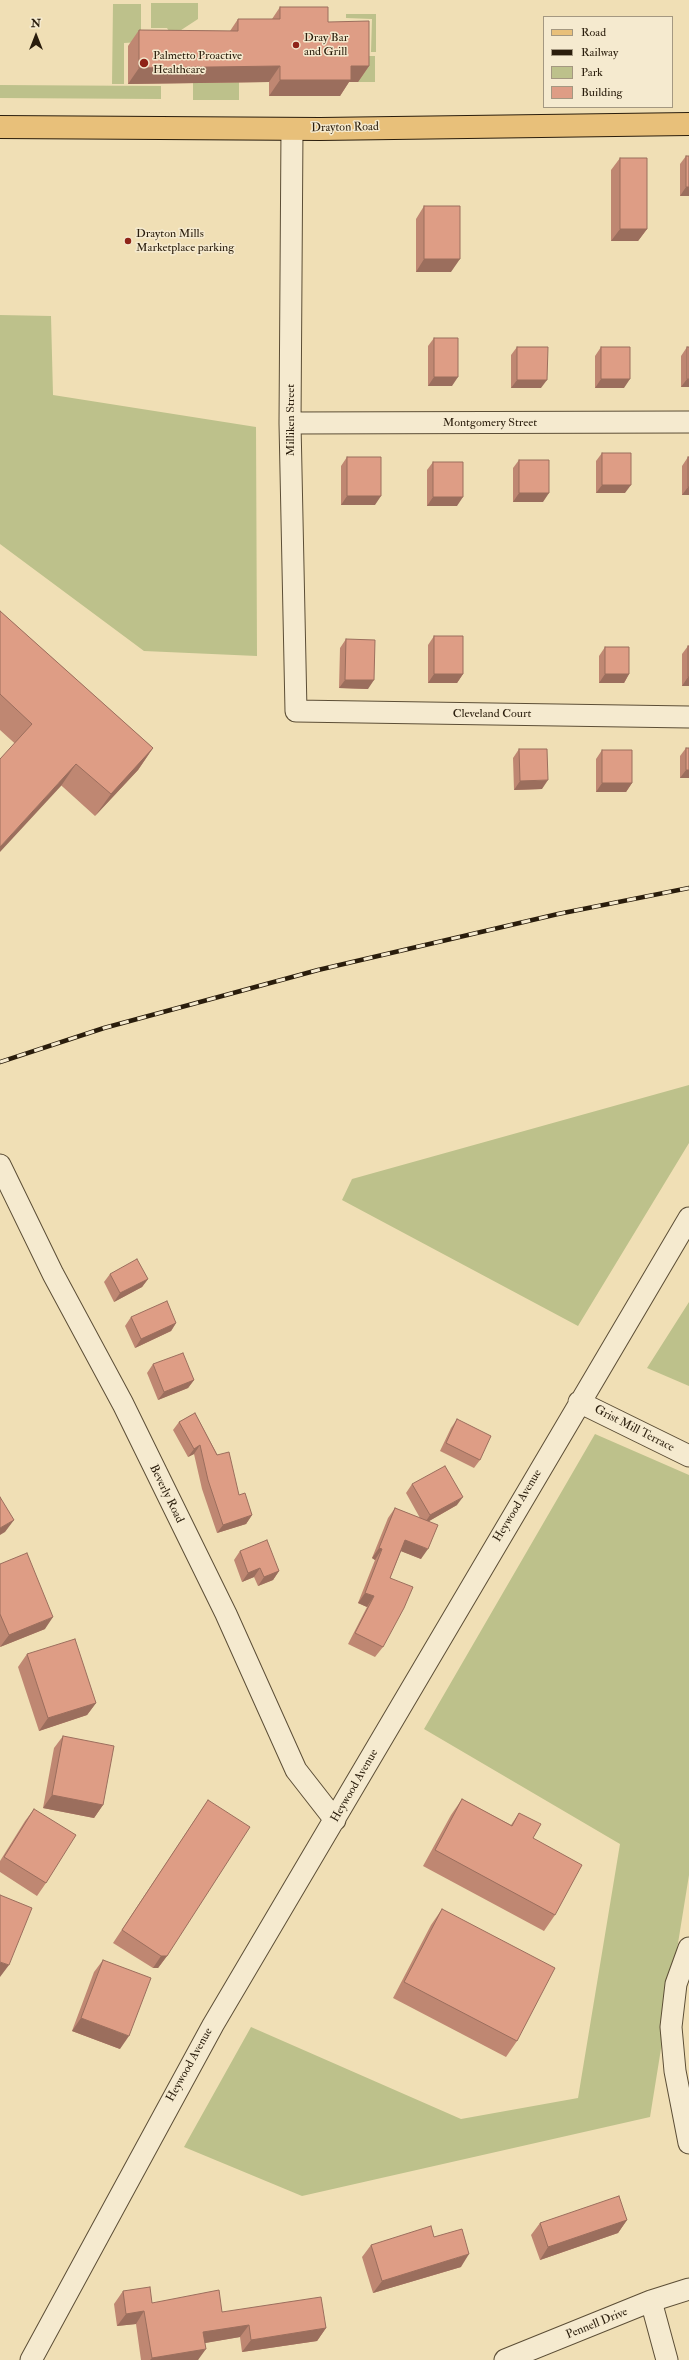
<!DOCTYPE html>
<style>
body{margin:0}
#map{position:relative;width:689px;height:2360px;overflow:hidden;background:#f0dfb5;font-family:"IM FELL Double Pica",serif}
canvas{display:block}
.legend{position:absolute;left:543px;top:16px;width:130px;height:92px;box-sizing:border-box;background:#f5eacf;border:1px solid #a49881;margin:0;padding:5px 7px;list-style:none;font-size:12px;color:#2a1d0c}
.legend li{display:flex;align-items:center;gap:8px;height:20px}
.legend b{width:20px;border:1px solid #a49881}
.north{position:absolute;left:16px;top:16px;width:40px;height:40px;-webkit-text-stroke:3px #f5eacf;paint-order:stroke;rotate:0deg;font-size:11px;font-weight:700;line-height:16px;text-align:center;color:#2a1d0c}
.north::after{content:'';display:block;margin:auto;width:14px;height:18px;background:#2a1d0c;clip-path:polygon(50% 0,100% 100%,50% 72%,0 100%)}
</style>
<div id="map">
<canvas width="689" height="2360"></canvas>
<ul class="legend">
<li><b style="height:5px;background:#e8c07a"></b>Road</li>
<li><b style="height:5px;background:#2a1d0c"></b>Railway</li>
<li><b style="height:11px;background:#bdc18b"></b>Park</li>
<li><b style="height:11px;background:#de9d85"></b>Building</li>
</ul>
<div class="north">N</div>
</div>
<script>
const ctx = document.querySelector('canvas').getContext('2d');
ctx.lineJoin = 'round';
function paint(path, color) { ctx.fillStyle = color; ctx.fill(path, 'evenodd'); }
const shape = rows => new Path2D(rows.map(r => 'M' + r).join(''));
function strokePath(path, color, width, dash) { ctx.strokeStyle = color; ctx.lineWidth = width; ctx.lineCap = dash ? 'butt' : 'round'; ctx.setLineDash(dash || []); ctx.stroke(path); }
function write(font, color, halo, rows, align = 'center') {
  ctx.font = font + ' "IM FELL Double Pica",serif'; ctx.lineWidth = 3; ctx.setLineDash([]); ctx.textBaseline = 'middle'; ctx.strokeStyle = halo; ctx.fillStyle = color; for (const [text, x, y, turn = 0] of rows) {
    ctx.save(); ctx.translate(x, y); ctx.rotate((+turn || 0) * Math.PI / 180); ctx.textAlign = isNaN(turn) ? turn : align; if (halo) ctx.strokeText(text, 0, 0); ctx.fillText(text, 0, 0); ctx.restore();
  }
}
paint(shape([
 [151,3,198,3,198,19,172,36,167,28,151,28],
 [113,4,141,4,141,42,124,43,124,84,112,84],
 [346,14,376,14,376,52,371,52,372,19,346,18],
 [366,56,375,56,375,82,358,82,358,68],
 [239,82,239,100,193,100,193,83],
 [0,85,161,86,161,99,0,98],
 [0,315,51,316,53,395,256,427,257,656,144,651,0,544],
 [689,1085,689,1143,578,1326,342,1200,352,1179],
 [689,1302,689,1386,647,1368],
 [595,1434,689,1475,689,1875,650,2117,302,2196,184,2147,251,2027,461,2119,578,2098,620,1844,424,1729]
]), '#bdc18b');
const minor = shape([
 [292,129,290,423,296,711,689,717],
 [290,423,689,422],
 [0,1165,53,1274,123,1404,226,1614,296,1770,335,1820],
 [579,1402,689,1456],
 [689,1948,676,1984,671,2027,675,2071,689,2143],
 [651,2301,667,2360],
 [31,2360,213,2025,689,1218],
 [505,2360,651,2301,689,2289]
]);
const major = shape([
 [0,127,320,129,689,124]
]);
strokePath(minor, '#5c4e36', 23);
strokePath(major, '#2a1d0c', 24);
strokePath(minor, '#f5eacf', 21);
strokePath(major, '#e8c07a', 22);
const rail = shape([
 [0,1062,104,1028,318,970,558,914,689,888]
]);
strokePath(rail, '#2a1d0c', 4.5);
strokePath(rail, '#f5eacf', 3, [9]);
paint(shape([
 [280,7,328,22,369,66,358,82,349,82,340,96,269,96,269,82,128,84,128,46,139,30,230,31,238,19,272,19],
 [686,156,689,196,680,196,680,164],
 [620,158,647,229,638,241,611,241,611,170],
 [424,206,451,272,416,272,416,219],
 [434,338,452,386,428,386,428,346],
 [517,347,541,388,511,388,511,355],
 [601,347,624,388,595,388,595,356],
 [687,347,689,387,681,387,681,356],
 [602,453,625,493,596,493,596,461],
 [347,457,375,505,341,505,341,466],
 [688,457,689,495,682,495,682,466],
 [519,460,543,502,513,502,513,468],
 [433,462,457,506,427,506,427,470],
 [0,611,153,748,138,770,95,816,0,730],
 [434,636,463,674,457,683,428,683,428,645],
 [346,639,368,689,339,688,340,648],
 [688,646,689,686,682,686,682,654],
 [605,647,629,674,624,683,599,683,599,656],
 [686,748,689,778,680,778,680,756],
 [519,749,542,789,514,790,513,758],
 [602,750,632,783,626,792,596,792,596,759],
 [110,1274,148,1279,142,1287,114,1302,104,1282],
 [131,1317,176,1323,171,1331,135,1348,125,1326],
 [153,1364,194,1380,188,1388,158,1400,147,1373],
 [195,1413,239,1495,252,1515,246,1524,217,1533,202,1489,194,1454,188,1457,173,1430,179,1422],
 [457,1419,480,1460,474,1468,440,1451,451,1428],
 [412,1484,457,1505,429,1521,421,1559,401,1551,390,1578,383,1647,375,1657,348,1644,367,1607,358,1603,375,1560,372,1558,388,1518,395,1508,420,1518,406,1493],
 [240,1551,279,1571,273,1580,258,1586,254,1577,242,1582,234,1560],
 [0,1564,45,1629,0,1647],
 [27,1654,96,1703,87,1715,39,1731,18,1667],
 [63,1736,103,1805,94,1818,43,1808,54,1748],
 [462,1799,511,1825,519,1813,533,1838,555,1915,544,1931,423,1866,451,1815],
 [208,1800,167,1956,158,1968,153,1968,113,1943],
 [34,1809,46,1883,37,1896,0,1872,0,1861,25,1821],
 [442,1909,517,2041,506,2057,393,1998,431,1925],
 [103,1960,120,2049,72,2031,94,1972],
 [627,2220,618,2233,540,2260,531,2235,540,2223],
 [434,2237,461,2267,373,2293,362,2257,371,2245],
 [123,2291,152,2303,222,2312,326,2328,317,2341,242,2352,240,2337,204,2343,198,2360,141,2360,136,2324,117,2326,114,2304]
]), '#bf8772');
paint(shape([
 [280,66,269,82,128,84,139,68],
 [351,66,369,66,358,82,349,82,340,96,269,96,280,80],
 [686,187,689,187,689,196,680,196],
 [620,229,647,229,638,241,611,241],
 [424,259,460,259,451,272,416,272],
 [434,377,458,377,452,386,428,386],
 [601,379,630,379,624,388,595,388],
 [687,379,689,379,689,387,681,387],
 [517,380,547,380,541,388,511,388],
 [602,485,631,485,625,493,596,493],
 [688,487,689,487,689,495,682,495],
 [519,493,549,493,543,502,513,502],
 [347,496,381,496,375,505,341,505],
 [433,497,463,497,457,506,427,506],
 [434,674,463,674,457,683,428,683],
 [605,674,629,674,624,683,599,683],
 [688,677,689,677,689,686,682,686],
 [345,680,374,680,368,689,339,688],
 [153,748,138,770,95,816,111,794],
 [76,764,61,786,0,852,0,847],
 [686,770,689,770,689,778,680,778],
 [548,780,542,789,514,790,520,781],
 [602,783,632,783,626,792,596,792],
 [148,1279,142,1287,114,1302,120,1293],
 [176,1323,171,1331,135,1348,141,1339],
 [194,1380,188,1388,158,1400,164,1392],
 [200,1445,194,1454,188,1457,194,1449],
 [463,1497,457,1505,424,1524,430,1515],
 [252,1515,246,1524,217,1533,223,1525],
 [14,1520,5,1532,0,1535,0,1528],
 [405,1540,428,1549,421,1559,398,1550],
 [379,1548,382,1549,375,1560,372,1558],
 [260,1568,254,1577,242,1582,248,1573],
 [279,1571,273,1580,258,1586,264,1577],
 [365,1593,374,1596,367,1607,358,1603],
 [53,1617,45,1629,0,1647,9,1635],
 [96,1703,87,1715,39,1731,48,1718],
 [52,1795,103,1805,94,1818,43,1808],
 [161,1956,167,1956,158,1968,153,1968],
 [0,1962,9,1965,0,1977],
 [81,2018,129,2036,120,2049,72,2031],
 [627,2220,618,2233,540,2260,548,2247],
 [469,2254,461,2267,373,2293,382,2281],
 [144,2311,136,2324,117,2326,126,2314],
 [249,2325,240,2337,194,2345,203,2332],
 [326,2328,317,2341,242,2352,251,2340],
 [206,2349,198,2360,150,2360,152,2358]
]), '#9b6e5d');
const building = shape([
 [280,7,328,7,328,22,369,21,369,66,351,66,351,80,280,80,280,66,139,68,139,30,238,31,238,19,280,19,280,7],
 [686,156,689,156,689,187,686,187,686,156],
 [620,158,647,158,647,229,620,229,620,158],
 [424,206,460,206,460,259,424,259,424,206],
 [434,338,458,338,458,377,434,377,434,338],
 [517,347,548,347,547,380,517,380,517,347],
 [601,347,630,347,630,379,601,379,601,347],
 [687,347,689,347,689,379,687,379,687,347],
 [602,453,631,453,631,485,602,485,602,453],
 [347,457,381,457,381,496,347,496,347,457],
 [688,457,689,457,689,487,688,487,688,457],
 [519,460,549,460,549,493,519,493,519,460],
 [433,462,463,462,463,497,433,497,433,462],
 [0,611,153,748,111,794,76,764,0,847,0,759,32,724,0,694,0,611],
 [434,636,463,636,463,674,434,674,434,636],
 [346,639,375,640,374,680,345,680,346,639],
 [688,646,689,646,689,677,688,677,688,646],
 [605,647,629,647,629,674,605,674,605,647],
 [686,748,689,748,689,770,686,770,686,748],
 [519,749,547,749,548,780,520,781,519,749],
 [602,750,632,750,632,783,602,783,602,750],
 [137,1259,148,1279,120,1293,110,1274,137,1259],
 [167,1301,176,1323,141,1339,131,1317,167,1301],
 [183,1353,194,1380,164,1392,153,1364,183,1353],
 [195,1413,217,1455,229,1452,239,1495,245,1493,252,1515,223,1525,208,1480,200,1445,194,1449,179,1422,195,1413],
 [457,1419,491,1436,480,1460,446,1443,457,1419],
 [445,1466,463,1497,430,1515,412,1484,445,1466],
 [0,1497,14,1520,0,1528,0,1497],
 [395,1508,438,1525,428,1549,405,1540,390,1578,413,1587,404,1608,383,1647,355,1633,374,1596,365,1593,382,1549,379,1548,395,1508],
 [267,1540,279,1571,264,1577,260,1568,248,1573,240,1551,267,1540],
 [27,1553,53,1617,9,1635,0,1614,0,1564,27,1553],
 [75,1639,96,1703,48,1718,27,1654,75,1639],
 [63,1736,114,1746,103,1805,52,1795,63,1736],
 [462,1799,512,1826,519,1813,541,1824,533,1838,582,1865,555,1915,435,1850,462,1799],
 [208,1800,250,1827,167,1956,161,1956,122,1930,208,1800],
 [34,1809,76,1835,46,1883,4,1857,34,1809],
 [0,1895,32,1908,9,1965,0,1962,0,1895],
 [442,1909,555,1968,517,2041,404,1982,442,1909],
 [103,1960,151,1978,129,2036,81,2018,103,1960],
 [619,2196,627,2220,548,2247,540,2223,619,2196],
 [431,2226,434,2237,462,2229,469,2254,382,2281,371,2245,431,2226],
 [150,2287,152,2303,219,2290,222,2312,321,2297,326,2328,251,2340,249,2325,203,2332,206,2349,152,2358,144,2311,126,2314,123,2291,150,2287]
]);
paint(building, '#de9d85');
strokePath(building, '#9b6e5d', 1);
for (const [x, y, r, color] of [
 [296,45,4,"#8f2418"],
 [144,63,5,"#8f2418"],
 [128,241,4,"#8f2418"]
]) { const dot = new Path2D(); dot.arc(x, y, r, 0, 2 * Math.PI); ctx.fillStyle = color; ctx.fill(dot); strokePath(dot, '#f5eacf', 1.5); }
write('12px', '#2a1d0c', '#f5eacf', [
 ["Dray Bar",304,38],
 ["and Grill",304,52],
 ["Palmetto Proactive",153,56],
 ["Healthcare",153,70],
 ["Drayton Mills",136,234],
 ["Marketplace parking",136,248]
], 'left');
write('12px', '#2a1d0c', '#f5eacf', [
 ["Drayton Road",345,128,-1],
 ["Milliken Street",291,420,-90],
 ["Montgomery Street",490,423],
 ["Cleveland Court",492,714],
 ["Grist Mill Terrace",634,1429,27],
 ["Beverly Road",166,1494,64],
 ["Heywood Avenue",518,1506,-59],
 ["Heywood Avenue",355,1786,-60],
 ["Heywood Avenue",190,2065,-61],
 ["Pennell Drive",597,2324,-22]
]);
</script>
